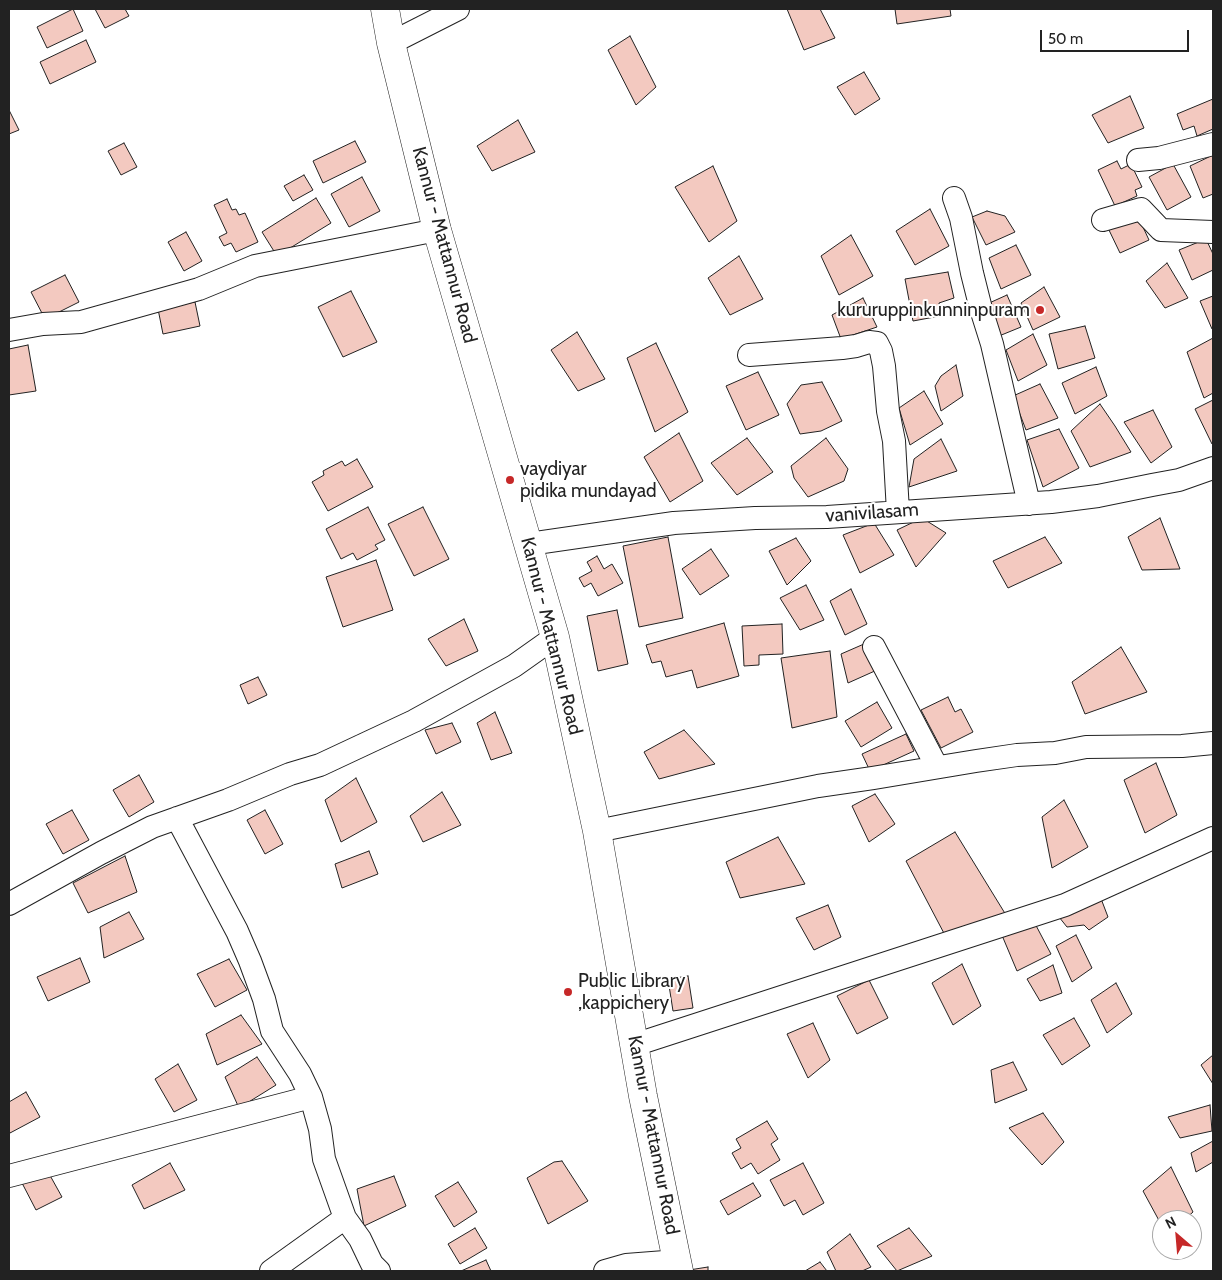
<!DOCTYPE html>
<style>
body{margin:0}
#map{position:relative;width:1222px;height:1280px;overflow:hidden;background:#fff;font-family:Cabin,sans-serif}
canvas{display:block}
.frame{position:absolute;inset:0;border:10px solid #222;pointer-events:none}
.north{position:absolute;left:1152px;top:1210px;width:50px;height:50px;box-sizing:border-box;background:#fff;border:1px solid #a7a7a7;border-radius:50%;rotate:333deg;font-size:14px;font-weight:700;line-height:20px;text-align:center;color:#222}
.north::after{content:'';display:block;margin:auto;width:18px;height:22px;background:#c62828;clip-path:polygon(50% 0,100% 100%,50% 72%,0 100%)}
.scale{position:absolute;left:1040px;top:30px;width:149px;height:22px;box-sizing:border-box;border:2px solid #222;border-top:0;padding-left:6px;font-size:15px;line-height:18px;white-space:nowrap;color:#222;-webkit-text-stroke:4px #fff;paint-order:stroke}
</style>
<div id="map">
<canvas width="1222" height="1280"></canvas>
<div class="frame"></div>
<div class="north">N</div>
<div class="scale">50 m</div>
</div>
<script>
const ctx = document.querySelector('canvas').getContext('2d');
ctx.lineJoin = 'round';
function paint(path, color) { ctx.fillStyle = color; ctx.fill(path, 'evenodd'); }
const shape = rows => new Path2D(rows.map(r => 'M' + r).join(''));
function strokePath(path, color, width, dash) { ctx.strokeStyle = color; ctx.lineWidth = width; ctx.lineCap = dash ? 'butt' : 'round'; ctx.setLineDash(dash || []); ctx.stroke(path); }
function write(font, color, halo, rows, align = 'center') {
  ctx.font = font + ' Cabin,sans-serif'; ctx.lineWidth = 4; ctx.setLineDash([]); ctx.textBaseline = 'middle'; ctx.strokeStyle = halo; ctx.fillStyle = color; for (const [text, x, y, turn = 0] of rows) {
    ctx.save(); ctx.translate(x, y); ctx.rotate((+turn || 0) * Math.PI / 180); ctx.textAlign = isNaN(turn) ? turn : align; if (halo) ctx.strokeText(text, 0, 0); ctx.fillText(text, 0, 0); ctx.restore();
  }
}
const building = shape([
 [73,9,83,31,47,48,37,27,73,9],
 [95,9,125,9,129,16,105,28,95,9],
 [787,9,820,9,835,38,804,50,787,9],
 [895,9,950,9,951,16,897,24,895,9],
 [630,36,656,87,636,105,608,50,630,36],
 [86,40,96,62,50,84,40,62,86,40],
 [864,72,880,99,855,115,837,87,864,72],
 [1130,96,1144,128,1108,143,1092,115,1130,96],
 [1213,99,1213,129,1197,136,1194,126,1183,130,1177,114,1213,99],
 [9,110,19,130,9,134,9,110],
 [518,120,535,152,492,171,477,146,518,120],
 [355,141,366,162,323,183,313,161,355,141],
 [124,143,137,167,121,175,108,151,124,143],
 [1213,155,1213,194,1203,198,1190,166,1213,155],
 [1117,161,1121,169,1131,164,1142,187,1135,190,1137,196,1115,206,1098,170,1117,161],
 [1173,164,1191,197,1167,210,1149,177,1173,164],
 [713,166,737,221,709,242,675,187,713,166],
 [304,175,313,190,293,201,284,186,304,175],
 [362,177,380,211,349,227,331,194,362,177],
 [316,198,331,223,277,256,262,232,316,198],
 [227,199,232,210,236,209,239,215,245,213,258,242,236,252,231,243,224,246,219,237,227,233,214,205,227,199],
 [930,209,949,246,915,265,896,231,930,209],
 [987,211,1005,216,1015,232,986,245,972,217,987,211],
 [1137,214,1149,240,1120,253,1108,228,1137,214],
 [186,232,202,261,184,271,168,242,186,232],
 [851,235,873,276,839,295,821,256,851,235],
 [1206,239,1213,254,1213,270,1192,280,1179,250,1206,239],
 [1016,245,1031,275,1001,289,989,258,1016,245],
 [739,256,763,299,730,315,708,278,739,256],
 [1167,263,1188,298,1165,308,1146,281,1167,263],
 [948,272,954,298,939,303,940,316,913,321,905,279,948,272],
 [65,275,79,302,45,319,31,292,65,275],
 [1044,287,1060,317,1033,330,1021,303,1044,287],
 [351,291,377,342,343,357,318,307,351,291],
 [1007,295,1021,327,999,336,987,304,1007,295],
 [1213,296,1213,329,1212,329,1200,301,1213,296],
 [863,298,877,327,841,339,832,315,863,298],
 [195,302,200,326,163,334,158,309,195,302],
 [1085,326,1095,358,1058,369,1049,334,1085,326],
 [577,332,605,379,578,391,551,350,577,332],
 [1033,334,1047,365,1018,381,1006,350,1033,334],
 [1213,338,1213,393,1204,398,1187,352,1213,338],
 [656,343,688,412,655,432,627,358,656,343],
 [28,345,36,391,9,395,9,349,28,345],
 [956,365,963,396,941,411,935,386,941,376,956,365],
 [1096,367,1107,396,1075,414,1062,383,1096,367],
 [758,372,779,415,746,430,726,386,758,372],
 [822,382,842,421,821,431,800,434,787,404,801,385,822,382],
 [1040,384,1058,418,1026,430,1013,396,1040,384],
 [924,391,943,424,910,445,899,408,924,391],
 [1213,400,1213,444,1212,444,1195,409,1213,400],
 [1100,404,1115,426,1131,452,1090,467,1071,431,1100,404],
 [1153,410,1172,447,1151,463,1124,422,1153,410],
 [1059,429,1079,468,1043,487,1027,440,1059,429],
 [679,433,703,481,670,502,644,457,679,433],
 [747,438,773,472,737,495,711,463,747,438],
 [826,438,848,469,844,481,808,497,794,478,791,466,826,438],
 [941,439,957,471,909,487,914,459,941,439],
 [357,459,373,487,328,511,312,482,324,475,323,471,342,461,345,466,357,459],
 [368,507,385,540,375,545,378,549,357,560,353,553,341,559,326,529,368,507],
 [423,507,449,559,414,576,388,524,423,507],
 [922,518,946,533,916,567,897,530,922,518],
 [1160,518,1180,569,1142,570,1128,537,1160,518],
 [874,523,894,555,860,573,843,535,874,523],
 [668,537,683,618,639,627,623,546,668,537],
 [1045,537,1062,563,1008,588,993,561,1045,537],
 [796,538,811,561,787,585,769,551,796,538],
 [711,549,729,576,700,595,682,569,711,549],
 [597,556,604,569,612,564,623,583,598,596,591,583,584,587,579,578,592,571,587,562,597,556],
 [376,560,393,610,343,627,326,577,376,560],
 [806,585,824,620,800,630,780,598,806,585],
 [851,589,867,624,845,635,830,601,851,589],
 [617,610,628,664,598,671,587,616,617,610],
 [464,619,478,651,446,666,428,639,464,619],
 [724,623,739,676,697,688,692,670,666,677,661,661,652,663,646,645,724,623],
 [782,624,783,654,759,655,759,665,744,666,742,626,782,624],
 [864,644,877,670,848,683,841,654,864,644],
 [1121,647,1147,692,1085,714,1072,682,1121,647],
 [830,651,837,717,792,728,781,658,830,651],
 [258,677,267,695,248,704,240,685,258,677],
 [948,697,955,712,961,709,973,732,941,748,921,710,948,697],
 [877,702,892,728,861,747,845,721,877,702],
 [495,712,512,753,491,760,477,723,495,712],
 [452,723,461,742,436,754,425,730,452,723],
 [684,730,715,764,659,779,644,752,684,730],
 [906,734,914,751,870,771,862,754,906,734],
 [1156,763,1177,815,1145,833,1124,780,1156,763],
 [139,775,154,802,129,817,113,790,139,775],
 [356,778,377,822,341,842,325,800,356,778],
 [442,792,461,825,423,842,410,816,442,792],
 [875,794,895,824,869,842,852,806,875,794],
 [1064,800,1088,847,1052,868,1042,817,1064,800],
 [72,810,89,840,63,854,46,824,72,810],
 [265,810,283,844,265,854,247,820,265,810],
 [955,832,1006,915,947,939,906,861,955,832],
 [778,837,805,884,740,898,726,862,778,837],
 [369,851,378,874,342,888,335,864,369,851],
 [125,856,137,892,88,913,73,883,125,856],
 [1100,896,1108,917,1089,930,1084,925,1067,927,1059,917,1100,896],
 [828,905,841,937,814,950,796,918,828,905],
 [129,912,144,939,104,958,100,927,129,912],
 [1031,916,1051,954,1017,971,1001,933,1031,916],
 [1076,935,1092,968,1072,982,1056,946,1076,935],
 [80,958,90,982,48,1001,37,977,80,958],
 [229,959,247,990,215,1007,197,974,229,959],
 [962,964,981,1006,953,1025,932,983,962,964],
 [1053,965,1062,993,1040,1001,1027,979,1053,965],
 [688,976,693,1008,673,1011,668,979,688,976],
 [869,980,888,1018,857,1034,837,996,869,980],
 [1116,983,1132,1014,1107,1033,1091,1000,1116,983],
 [241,1015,262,1044,217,1065,206,1034,241,1015],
 [1074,1018,1090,1046,1062,1065,1043,1035,1074,1018],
 [813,1023,830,1060,808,1078,787,1034,813,1023],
 [1213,1055,1213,1084,1201,1065,1213,1055],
 [257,1057,276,1085,239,1108,225,1077,257,1057],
 [1013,1062,1027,1090,995,1103,991,1070,1013,1062],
 [178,1064,197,1100,174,1112,155,1079,178,1064],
 [26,1092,40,1117,10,1133,9,1130,9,1102,26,1092],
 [1210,1105,1212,1131,1180,1138,1168,1117,1210,1105],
 [1043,1113,1064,1142,1042,1165,1009,1128,1043,1113],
 [767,1121,778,1139,771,1144,780,1160,758,1174,751,1163,741,1169,732,1153,741,1148,736,1139,767,1121],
 [1213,1141,1213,1162,1196,1172,1191,1153,1213,1141],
 [562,1161,588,1201,548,1224,527,1178,554,1162,562,1161],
 [170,1163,185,1190,144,1209,132,1185,170,1163],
 [803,1163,824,1203,803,1215,795,1200,784,1206,770,1180,803,1163],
 [1171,1167,1193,1212,1184,1220,1162,1220,1162,1226,1143,1191,1171,1167],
 [47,1170,62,1197,36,1210,22,1183,47,1170],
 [394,1176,406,1206,364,1226,357,1189,394,1176],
 [458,1182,477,1212,454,1227,435,1196,458,1182],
 [753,1183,761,1196,728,1215,720,1201,753,1183],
 [475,1228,487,1248,460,1264,448,1244,475,1228],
 [909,1228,932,1256,897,1271,877,1246,909,1228],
 [850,1234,871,1267,862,1271,836,1271,827,1252,850,1234],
 [486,1260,491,1271,461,1271,486,1260],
 [820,1262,827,1271,805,1271,820,1262],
 [708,1267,708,1271,689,1271,689,1270,708,1267]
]);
paint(building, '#f3c9c0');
strokePath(building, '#222', 1);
const minor = shape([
 [391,43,458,9],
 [1138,160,1159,158,1213,144],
 [954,198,961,218,972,273,981,309,992,344,1029,504],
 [1103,220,1141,209,1161,230,1213,232],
 [9,330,43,324,81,322,199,289,255,266,437,230],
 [749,355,842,348,856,346,869,342,877,343,881,351,884,366,888,411,894,441,898,512],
 [529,544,674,523,755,518,827,517,1051,502,1098,496,1152,485,1179,480,1213,468],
 [874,647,937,767],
 [177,818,237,931,250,961,264,999,272,1031,300,1074,311,1097,320,1129,324,1159,345,1218,360,1239,372,1264,379,1271],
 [597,831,818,786,873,778,976,761,1017,755,1055,753,1086,747,1182,746,1213,743],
 [9,904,101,853,152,827,228,800,290,774,320,765,414,721,514,666,555,637],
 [634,1045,1065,905,1213,838],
 [9,1176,311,1097],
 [271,1271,345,1218],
 [605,1271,626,1265,678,1261]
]);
const major = shape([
 [385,9,391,43,437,230,555,637,597,831,643,1096,679,1271]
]);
strokePath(minor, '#222', 24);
strokePath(major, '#222', 29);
strokePath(minor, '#fff', 22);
strokePath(major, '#fff', 28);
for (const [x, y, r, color] of [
 [1040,310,5,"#c62828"],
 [510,480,5,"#c62828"],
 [568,992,5,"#c62828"]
]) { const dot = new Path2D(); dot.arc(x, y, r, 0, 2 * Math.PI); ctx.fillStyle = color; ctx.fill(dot); strokePath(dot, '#fff', 2); }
write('19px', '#222', '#fff', [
 ["Kannur - Mattannur Road",444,245,75],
 ["vanivilasam",872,513,-4],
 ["Kannur - Mattannur Road",551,636,76],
 ["Kannur - Mattannur Road",653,1135,79]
]);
write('19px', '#222', '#fff', [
 ["kururuppinkunninpuram",1030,310,"right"],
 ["vaydiyar",520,469],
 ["pidika mundayad",520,491],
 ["Public Library",578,981],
 [",kappichery",578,1003]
], 'left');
</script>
